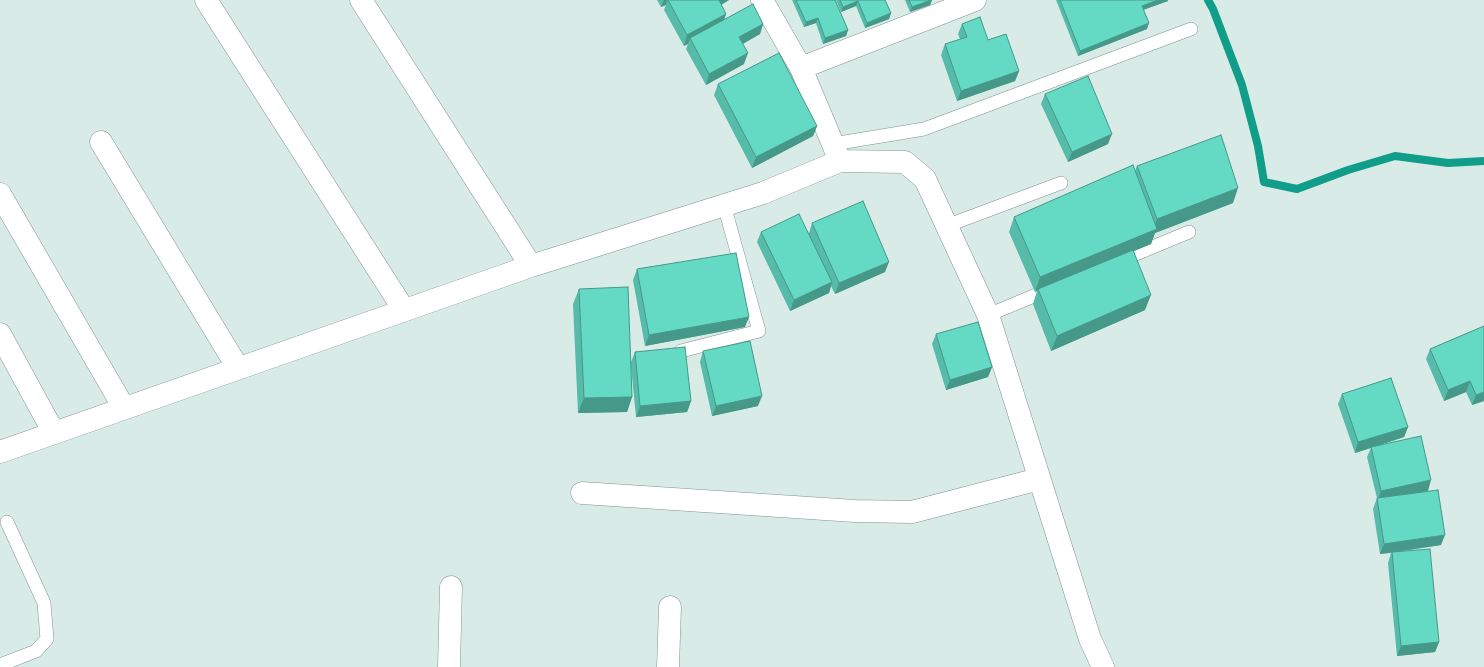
<!DOCTYPE html>
<style>
body{margin:0}
canvas{display:block;background:#d8ebe6}
</style>
<canvas width="1484" height="667"></canvas>
<script>
const ctx = document.querySelector('canvas').getContext('2d');
ctx.lineJoin = 'round';
const shape = rows => new Path2D(rows.map(r => 'M' + r).join(''));
function strokePath(path, color, width, dash) { ctx.strokeStyle = color; ctx.lineWidth = width; ctx.lineCap = dash ? 'butt' : 'round'; ctx.setLineDash(dash || []); ctx.stroke(path); }
function paint(path, color) { ctx.fillStyle = color; ctx.fill(path, 'evenodd'); }
strokePath(shape([
 [1208,0,1213,9,1242,85,1258,146,1264,182,1297,189,1348,170,1395,156,1448,163,1484,161]
]), '#109d8a', 8);
const service = shape([
 [833,144,924,129,1191,29],
 [946,226,1061,183],
 [1119,261,1189,232],
 [988,315,1053,288],
 [681,351,759,331,724,205],
 [0,665,36,651,47,639,44,603,7,522]
]);
const minor = shape([
 [206,0,404,310],
 [361,0,531,266],
 [762,0,801,68,840,161],
 [801,68,975,0],
 [101,142,238,368],
 [0,194,124,408],
 [0,334,54,433],
 [0,452,531,266,763,193,840,161,905,162,925,179,988,315,1090,639,1103,667],
 [582,493,855,511,912,512,1039,479],
 [449,667,451,587],
 [668,667,670,607]
]);
strokePath(service, '#829490', 14);
strokePath(minor, '#829490', 23);
strokePath(service, '#fff', 13);
strokePath(minor, '#fff', 22);
paint(shape([
 [657,0,729,0,721,5,726,14,724,20,763,24,760,34,743,44,744,64,706,85,686,49,688,44,684,46,664,10,666,5,661,7],
 [792,0,835,0,848,30,846,36,823,44,816,23,804,27],
 [836,0,885,0,891,13,889,19,865,28,856,6,841,12],
 [905,0,932,0,930,5,910,12],
 [1056,0,1168,0,1168,1,1143,10,1147,29,1078,56],
 [962,24,988,40,1019,71,1015,81,957,101,941,55,945,44,960,39,958,34],
 [718,84,817,126,813,136,752,168,714,95],
 [1045,94,1108,144,1068,162,1041,104],
 [1137,166,1233,203,1155,233,1151,244,1134,251,1145,310,1051,351,1033,304,1037,291,1035,292,1009,232,1014,217,1135,171],
 [812,223,885,272,835,294,831,286,829,293,790,311,757,242,761,232,809,233],
 [637,269,745,327,645,346,633,280],
 [579,289,631,362,635,352,691,401,687,412,636,417,631,366,632,397,627,412,578,413,573,304],
 [1484,326,1484,401,1472,405,1466,392,1444,401,1426,359,1430,349],
 [936,334,992,367,988,377,946,390,932,344],
 [703,351,758,406,712,416,700,362],
 [1342,394,1408,427,1404,437,1380,445,1428,491,1422,492,1441,545,1403,551,1439,642,1435,652,1397,656,1388,563,1391,553,1380,554,1373,509,1377,498,1367,457,1371,448,1355,453,1338,404]
]), '#56bba9');
paint(shape([
 [664,0,667,0,666,5,661,7],
 [717,0,729,0,714,9],
 [931,0,932,0,930,5,910,12,912,7],
 [1158,0,1168,0,1168,1,1140,11,1142,6],
 [858,1,856,6,841,12,843,7],
 [891,13,889,19,865,28,867,23],
 [726,14,722,24,690,38,688,44,684,46,687,35],
 [818,18,816,23,804,27,806,22],
 [1149,23,1147,29,1078,56,1080,51],
 [763,24,760,34,735,48,739,37],
 [848,30,846,36,823,44,825,38],
 [748,53,744,64,706,85,709,74],
 [1019,71,1015,81,957,101,961,91],
 [817,126,813,136,752,168,756,157],
 [1112,134,1108,144,1068,162,1072,152],
 [1238,188,1233,203,1155,233,1151,244,1039,290,1038,289,1037,291,1035,292,1040,277,1152,231,1157,219],
 [889,262,885,272,835,294,839,283],
 [832,282,829,293,790,311,794,300],
 [1151,295,1145,310,1051,351,1057,336],
 [749,317,745,327,645,346,649,335],
 [992,367,988,377,946,390,950,380],
 [1470,381,1466,392,1444,401,1448,390],
 [1484,392,1484,401,1472,405,1476,395],
 [762,396,758,406,712,416,716,406],
 [632,397,627,412,578,413,584,398],
 [691,401,687,412,636,417,640,406],
 [1408,427,1404,437,1355,453,1358,442],
 [1431,480,1428,491,1377,502,1381,491],
 [1445,535,1441,545,1380,554,1384,544],
 [1439,642,1435,652,1397,656,1401,646]
]), '#469889');
const building = shape([
 [668,0,719,0,726,14,687,35,668,0],
 [796,0,835,0,848,30,825,38,818,18,806,22,796,0],
 [840,0,885,0,891,13,867,23,858,1,843,7,840,0],
 [909,0,931,0,912,7,909,0],
 [1060,0,1158,0,1142,6,1149,23,1080,51,1060,0],
 [753,4,763,24,739,37,748,53,709,74,690,38,753,4],
 [980,17,988,40,1006,34,1019,71,961,91,945,44,967,37,962,24,980,17],
 [779,53,817,126,756,157,718,84,779,53],
 [1088,76,1112,134,1072,152,1045,94,1088,76],
 [1221,135,1238,188,1157,219,1137,166,1221,135],
 [1133,165,1157,229,1040,277,1014,217,1133,165],
 [863,201,889,262,839,283,812,223,863,201],
 [799,214,832,282,794,300,761,232,799,214],
 [1133,250,1151,295,1057,336,1038,289,1133,250],
 [736,253,749,317,649,335,637,269,736,253],
 [628,287,632,397,584,398,579,289,628,287],
 [978,322,992,367,950,380,936,334,978,322],
 [1484,326,1484,392,1476,395,1470,381,1448,390,1430,349,1484,326],
 [750,341,762,396,716,406,703,351,750,341],
 [685,347,691,401,640,406,635,352,685,347],
 [1391,378,1408,427,1358,442,1342,394,1391,378],
 [1421,436,1431,480,1381,491,1371,447,1421,436],
 [1438,490,1445,535,1384,544,1377,498,1438,490],
 [1430,549,1439,642,1401,646,1392,552,1430,549]
]);
paint(building, '#64d9c4');
strokePath(building, '#469889', 1);
</script>
